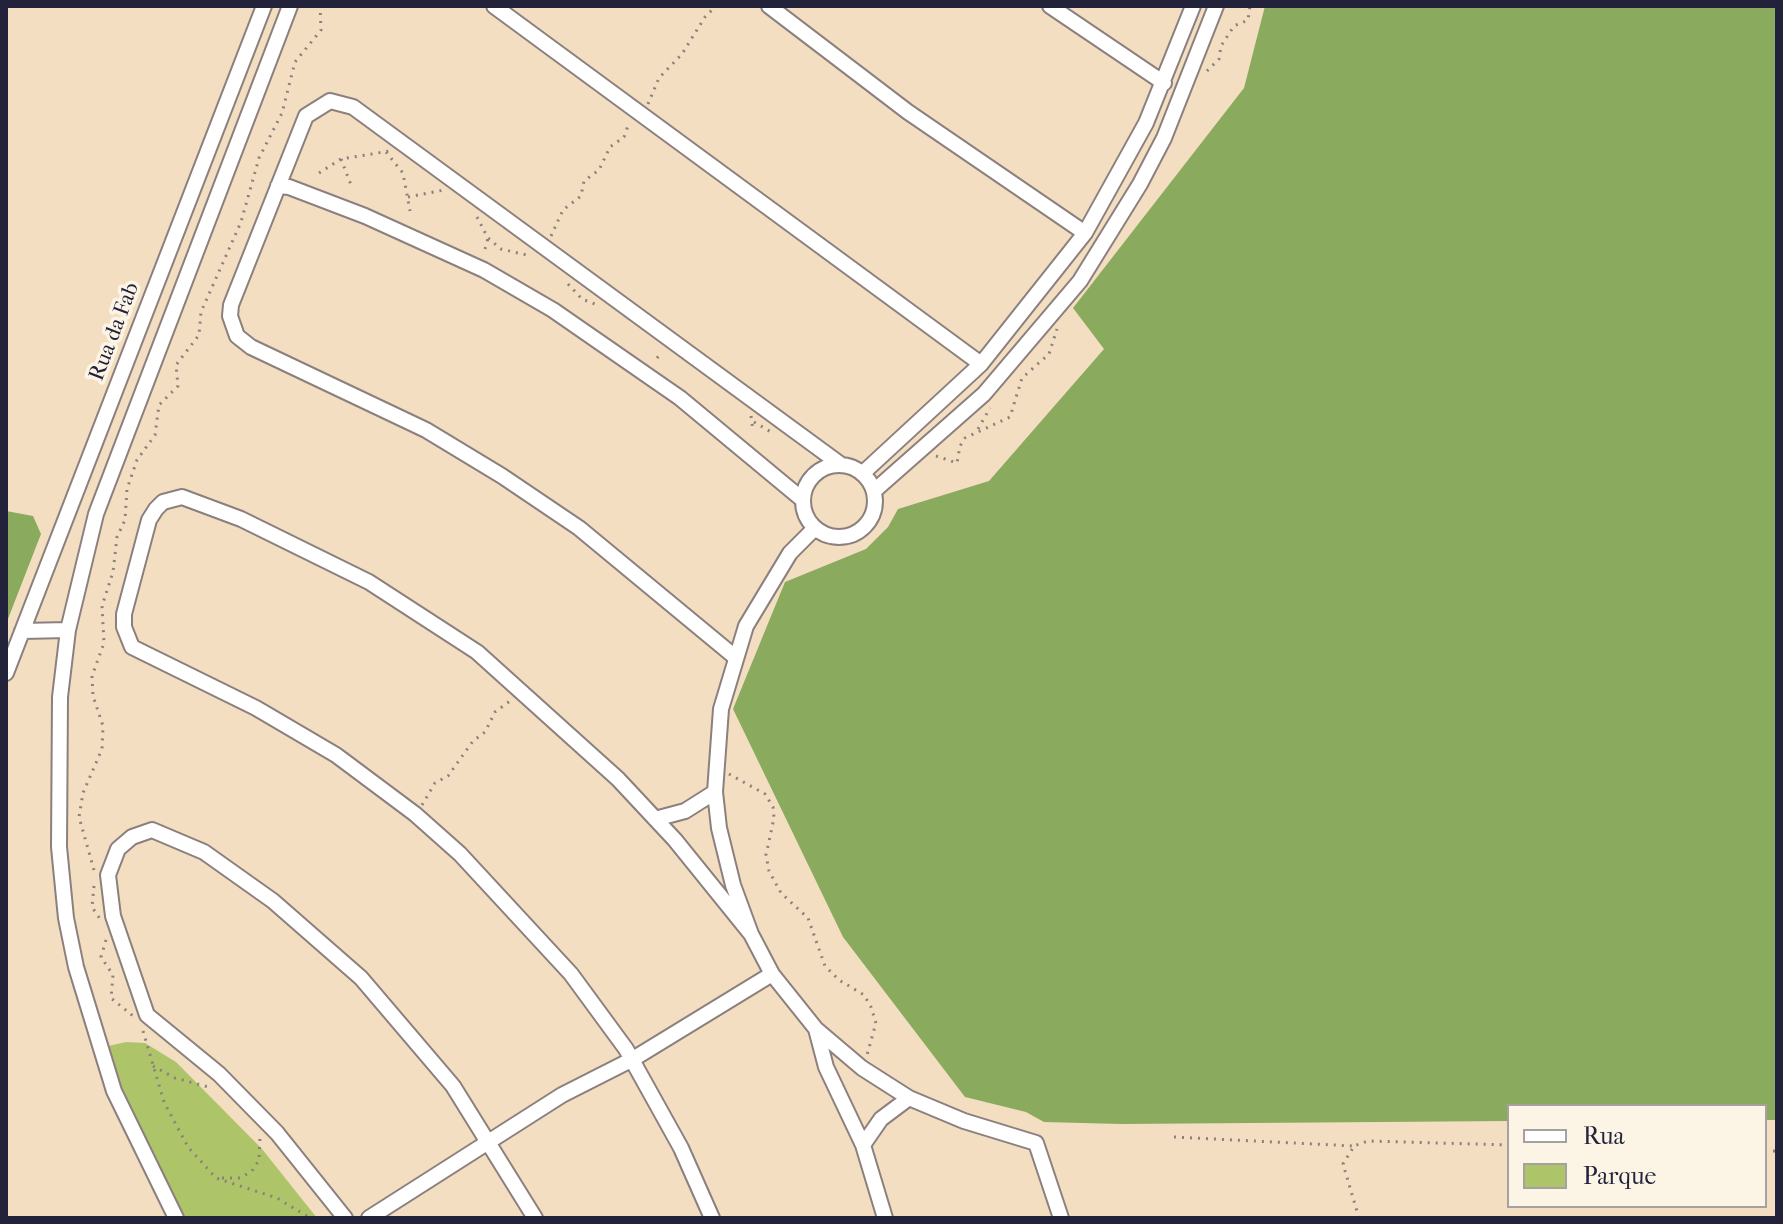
<!DOCTYPE html>
<style>
body{margin:0}
#map{position:relative;width:1783px;height:1224px;overflow:hidden;background:#f4dec1;font-family:"IM FELL French Canon",serif}
canvas{display:block}
.frame{position:absolute;inset:0;border:8px solid #22223b;pointer-events:none}
.legend{position:absolute;left:1507px;top:1104px;width:260px;height:104px;box-sizing:border-box;background:#fcf5e5;border:2px solid #a5a1a1;margin:0;padding:10px 14px;list-style:none;font-size:24px;color:#22223b}
.legend li{display:flex;align-items:center;gap:16px;height:40px}
.legend b{width:40px;border:2px solid #a5a1a1}
</style>
<div id="map">
<canvas width="1783" height="1224"></canvas>
<div class="frame"></div>
<ul class="legend">
<li><b style="height:10px;background:#fff"></b>Rua</li>
<li><b style="height:22px;background:#aec469"></b>Parque</li>
</ul>
</div>
<script>
const ctx = document.querySelector('canvas').getContext('2d');
ctx.lineJoin = 'round';
function paint(path, color) { ctx.fillStyle = color; ctx.fill(path, 'evenodd'); }
const shape = rows => new Path2D(rows.map(r => 'M' + r).join(''));
function strokePath(path, color, width, dash) { ctx.strokeStyle = color; ctx.lineWidth = width; ctx.lineCap = dash ? 'butt' : 'round'; ctx.setLineDash(dash || []); ctx.stroke(path); }
function write(font, color, halo, rows, align = 'center') {
  ctx.font = font + ' "IM FELL French Canon",serif'; ctx.lineWidth = 7; ctx.setLineDash([]); ctx.textBaseline = 'middle'; ctx.strokeStyle = halo; ctx.fillStyle = color; for (const [text, x, y, turn = 0] of rows) {
    ctx.save(); ctx.translate(x, y); ctx.rotate((+turn || 0) * Math.PI / 180); ctx.textAlign = isNaN(turn) ? turn : align; if (halo) ctx.strokeText(text, 0, 0); ctx.fillText(text, 0, 0); ctx.restore();
  }
}
paint(shape([
 [126,1042,145,1043,176,1062,262,1149,317,1218,185,1218,127,1108,104,1047]
]), '#aec469');
paint(shape([
 [1265,6,1777,6,1777,1120,1765,1120,1765,1106,1509,1106,1509,1121,1121,1124,1044,1122,1026,1112,965,1097,843,937,733,709,785,582,866,549,888,527,898,509,989,481,1104,349,1073,308,1244,88],
 [6,511,33,516,41,534,6,624]
]), '#8aaa5d');
const street = shape([
 [494,6,981,364],
 [769,6,908,112,1085,233],
 [1050,6,1164,83],
 [278,186,289,187,365,216,484,270,553,310,680,398,803,500],
 '803 501a36 36 0 1 1 72 0a36 36 0 1 1-72 0Z',
 [863,473,981,364,1085,233,1146,123,1193,6],
 [874,491,984,394,1080,281,1140,184,1164,138,1216,6],
 [815,528,790,553,746,626,721,709,715,792,719,828,733,885,751,934,772,974,816,1029,862,1068,909,1098,964,1121,1036,1143,1061,1218],
 [22,631,68,630],
 [735,657,579,528,502,476,426,430,251,347,237,336,230,316,231,305,306,116,330,101,353,107,840,464],
 [6,673,264,6],
 [655,819,685,811,715,792],
 [816,1029,826,1067,863,1145,885,1218],
 [863,1145,881,1119,909,1098],
 [176,1218,114,1091,76,967,66,918,59,847,60,697,68,630,96,514,290,6],
 [345,1218,277,1133,219,1074,147,1015,113,916,108,875,118,849,132,837,152,830,204,852,273,901,361,978,453,1086,535,1218],
 [369,1218,562,1095,633,1059,772,974],
 [712,1218,681,1148,626,1049,571,974,460,854,415,814,336,755,256,708,132,647,124,627,124,614,149,520,156,509,163,502,182,497,241,519,369,582,477,652,618,779,675,840,751,934]
]);
strokePath(street, '#8b807e', 18);
strokePath(shape([
 [1207,71,1219,59,1221,46,1234,26,1248,20,1250,6],
 [648,104,659,78,682,54,705,17,716,6],
 [386,152,403,173,410,211],
 [341,159,351,185],
 [319,173,341,159,390,151],
 [408,197,444,190],
 [477,217,488,238,501,249,531,256],
 [551,236,563,210,581,196,584,181,599,170,610,147,624,137,629,123],
 [485,249,488,238],
 [568,284,582,299,600,306],
 [657,358,661,353],
 [751,416,753,431],
 [754,422,771,432],
 [978,429,990,408],
 [936,456,957,463,960,446,965,438,1010,417,1022,378,1049,354,1057,329],
 [729,774,765,794,773,807,774,818,766,855,769,871,781,893,808,918,825,966,839,980,864,995,871,1007,876,1023,867,1055],
 [422,805,435,783,448,776,473,741,485,732,495,712,510,701],
 [94,870,79,817,83,793,102,749,103,726,93,696,92,676,104,643,102,606,113,572,117,537,125,520,127,489,137,460,155,435,159,405,178,386,176,365,199,335,201,312,241,222,259,158,282,113,295,62,321,30,320,6],
 [94,886,92,907,100,919],
 [106,940,101,957,113,975,111,998,133,1016],
 [143,1031,164,1102,188,1147,216,1178,277,1198,310,1218],
 [153,1066,175,1078,212,1088],
 [1174,1137,1354,1146],
 [1765,1151,1777,1151],
 [222,1178,240,1178,252,1171,259,1160,260,1137],
 [1359,1218,1343,1164,1354,1146,1368,1141,1509,1145]
]), '#8b807e', 3, [2, 6]);
strokePath(street, '#fff', 14);
write('22px', '#22223b', '#fcf5e5', [
 ["Rua da Fab",115,332,-69]
]);
</script>
